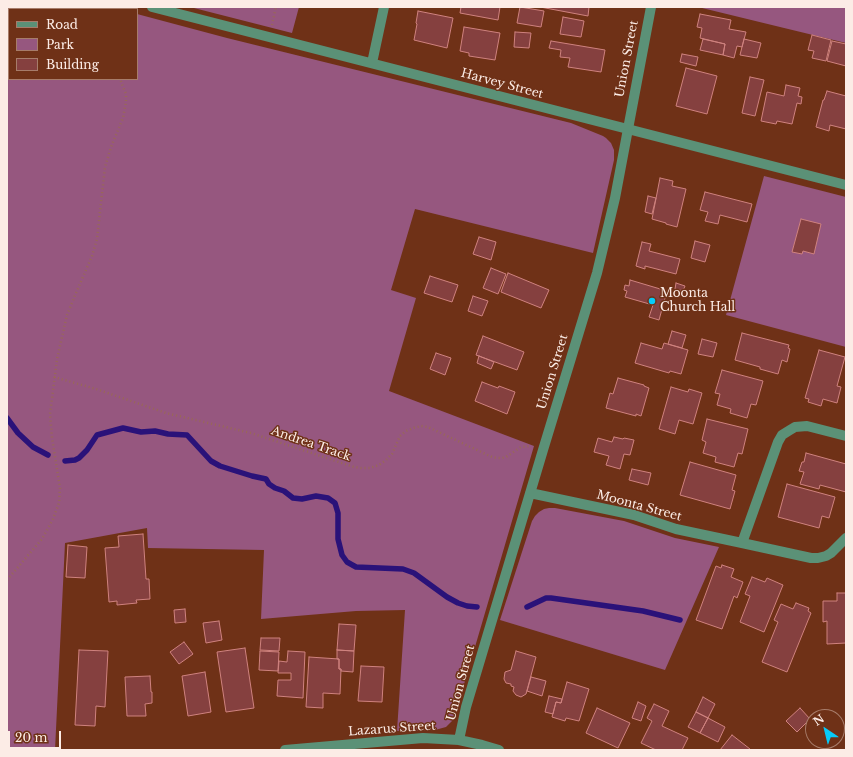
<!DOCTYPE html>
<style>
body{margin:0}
#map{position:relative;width:853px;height:757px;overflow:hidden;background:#6f3117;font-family:"Libre Baskerville",serif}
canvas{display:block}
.frame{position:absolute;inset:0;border:8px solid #fcece6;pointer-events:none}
.legend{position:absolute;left:8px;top:8px;width:130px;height:72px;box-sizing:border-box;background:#6f3117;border:1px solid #a77c6a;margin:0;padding:5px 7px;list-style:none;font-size:12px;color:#fcece6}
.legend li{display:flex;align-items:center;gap:8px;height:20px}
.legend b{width:20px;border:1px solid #a77c6a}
.north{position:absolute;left:805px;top:709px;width:40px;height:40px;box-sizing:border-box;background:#6f3117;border:1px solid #a77c6a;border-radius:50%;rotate:325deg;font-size:11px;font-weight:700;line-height:16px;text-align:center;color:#fcece6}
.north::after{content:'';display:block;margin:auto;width:14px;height:18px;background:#06cbf9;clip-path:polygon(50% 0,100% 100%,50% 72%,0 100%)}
.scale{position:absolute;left:8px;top:731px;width:53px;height:18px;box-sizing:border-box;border:2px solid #fcece6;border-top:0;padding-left:5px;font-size:12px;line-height:14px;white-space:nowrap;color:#fcece6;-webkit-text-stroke:3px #6f3117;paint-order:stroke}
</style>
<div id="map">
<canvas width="853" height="757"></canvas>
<div class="frame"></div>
<ul class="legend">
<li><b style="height:5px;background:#5b9177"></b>Road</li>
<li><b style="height:11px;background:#96577f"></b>Park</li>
<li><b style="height:11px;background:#85403f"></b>Building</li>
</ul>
<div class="north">N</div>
<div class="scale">20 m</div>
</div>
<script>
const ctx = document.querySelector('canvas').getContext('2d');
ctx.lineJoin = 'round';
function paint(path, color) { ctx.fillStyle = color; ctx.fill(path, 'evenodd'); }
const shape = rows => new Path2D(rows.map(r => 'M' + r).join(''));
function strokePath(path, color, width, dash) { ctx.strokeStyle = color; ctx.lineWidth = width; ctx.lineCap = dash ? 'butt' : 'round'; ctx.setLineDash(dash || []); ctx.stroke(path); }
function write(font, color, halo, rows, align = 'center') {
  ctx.font = font + ' "Libre Baskerville",serif'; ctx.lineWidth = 3; ctx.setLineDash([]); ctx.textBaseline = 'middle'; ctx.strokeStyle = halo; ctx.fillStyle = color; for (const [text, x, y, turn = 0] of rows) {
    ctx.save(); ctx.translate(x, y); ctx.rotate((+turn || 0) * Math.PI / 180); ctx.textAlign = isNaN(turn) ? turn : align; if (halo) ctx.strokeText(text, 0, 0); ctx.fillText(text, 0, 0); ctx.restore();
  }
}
paint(shape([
 [7,7,111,7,119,9,9,9,9,79,137,79,137,14,227,38,571,123,603,136,606,138,611,143,614,150,614,160,593,253,415,209,391,290,416,298,389,391,534,446,455,715,454,719,446,727,435,730,397,731,405,610,356,611,261,619,264,550,148,548,147,528,65,543,55,750,7,750],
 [190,7,299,7,292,33],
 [698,7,846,7,846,43,780,27],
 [764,176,846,197,846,347,726,315],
 [549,508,555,508,624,521,675,538,719,547,665,670,500,620,532,521,535,516,539,512,544,509]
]), '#96577f');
strokePath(shape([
 [7,418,18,433,33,447,48,455],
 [65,461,75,460,79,458,87,450,97,435,123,428,141,432,155,431,168,434,187,435,211,461,220,466,252,476,266,479,269,484,275,488,284,491,293,498,302,499,316,496,328,498,335,503,338,513,338,539,342,555,347,562,356,567,403,569,414,573,447,597,458,603,467,606,477,607],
 [527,607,546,598,551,598,643,611,680,620]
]), '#2a1279', 5.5);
const building = shape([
 [461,7,500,7,498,20,460,13,461,7],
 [520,7,544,11,541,27,517,23,520,7],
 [540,7,589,7,588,16,540,7],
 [418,11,453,18,447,48,414,40,417,24,416,23,418,11],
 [700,14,731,20,729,29,746,32,742,47,737,46,734,58,723,55,725,44,700,38,702,28,697,27,700,14],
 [563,17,584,21,581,37,560,34,563,17],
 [464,27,500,33,495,60,469,56,469,53,460,51,464,27],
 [515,32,531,33,529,48,514,47,515,32],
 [812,35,831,40,826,61,812,58,814,51,808,50,812,35],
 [703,39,725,44,723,55,700,50,703,39],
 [744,39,761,43,757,58,740,55,744,39],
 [551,41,605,50,601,72,568,67,570,58,560,57,561,50,549,48,551,41],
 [832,41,846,44,846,66,827,61,832,41],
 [682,54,698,57,696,66,680,62,682,54],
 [686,68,717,76,707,114,676,106,686,68],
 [750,77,764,80,755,116,742,113,750,77],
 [786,85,800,88,798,96,802,97,801,104,797,103,792,124,777,121,776,124,761,121,767,92,784,96,786,85],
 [827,91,846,96,846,129,830,125,829,131,816,127,823,100,824,100,827,91],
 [660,178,673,181,672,186,686,189,677,227,666,224,666,223,652,219,660,178],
 [705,192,752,204,747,222,720,215,718,224,705,221,708,212,700,210,705,192],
 [648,196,656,198,652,214,645,212,648,196],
 [801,219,821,224,814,254,803,251,802,254,792,252,801,219],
 [479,237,496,242,491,260,473,254,479,237],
 [695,241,710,245,705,262,691,258,695,241],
 [642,242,651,244,649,251,680,259,676,274,645,266,645,269,636,266,642,242],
 [491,268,506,274,498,294,483,288,491,268],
 [508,273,549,290,541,308,501,292,508,273],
 [430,276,458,285,452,302,424,293,430,276],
 [630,280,667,291,659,320,649,317,653,305,625,297,627,291,624,290,625,285,629,286,630,280],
 [676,283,685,286,683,291,675,289,676,283],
 [473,296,488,301,482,316,468,311,473,296],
 [672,331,686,335,682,348,668,344,672,331],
 [742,333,789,345,788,348,790,349,787,362,782,360,778,374,760,369,760,367,735,360,742,333],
 [483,336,524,352,517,370,476,355,483,336],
 [702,339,717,343,713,357,698,354,702,339],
 [641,343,662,349,664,343,688,350,681,374,670,371,669,373,635,363,641,343],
 [819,350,845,357,837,386,841,387,837,403,823,399,821,406,808,402,809,399,805,398,819,350],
 [436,353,451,358,445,375,430,369,436,353],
 [479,356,494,362,491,369,477,363,479,356],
 [722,370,763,381,756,405,751,404,747,418,730,413,731,409,717,405,720,394,715,393,722,370],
 [618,378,644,385,644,386,649,388,641,416,636,414,636,416,606,408,610,393,613,394,618,378],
 [482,382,498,388,499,386,515,392,507,414,475,401,482,382],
 [671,387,688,392,689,389,702,393,693,424,679,420,675,434,659,429,671,387],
 [707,419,748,429,742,454,738,453,734,467,715,462,716,457,703,453,706,442,702,440,707,419],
 [614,437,623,439,624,438,634,440,630,455,624,454,620,469,606,465,609,456,594,452,598,438,612,442,614,437],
 [806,453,846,464,846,492,820,485,819,489,800,484,804,472,799,471,802,462,804,462,806,453],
 [690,462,736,475,732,490,735,491,730,509,680,495,690,462],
 [632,469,651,473,648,485,629,480,632,469],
 [787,484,835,497,829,518,822,516,819,528,778,517,787,484],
 [143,534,146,579,149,579,150,599,136,600,137,603,117,605,117,601,109,602,105,548,119,547,118,536,143,534],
 [68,545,87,547,85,578,66,577,68,545],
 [722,565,734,569,731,577,743,582,737,598,734,596,722,629,696,620,716,566,721,568,722,565],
 [752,577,765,582,767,578,783,585,764,632,740,622,750,596,745,594,752,577],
 [837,593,846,593,846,643,827,644,827,621,823,622,823,601,837,601,837,593],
 [796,603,809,608,808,611,811,613,787,672,762,662,778,622,774,620,781,604,793,609,796,603],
 [185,609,186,622,175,623,174,610,185,609],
 [219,621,222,640,206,643,203,623,219,621],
 [339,624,356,625,354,651,337,650,339,624],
 [261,638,280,638,279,651,260,650,261,638],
 [184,642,193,654,179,664,170,652,184,642],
 [245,648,254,708,226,712,217,652,245,648],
 [79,650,108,651,105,707,96,706,95,726,75,725,79,650],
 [337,650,354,651,353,672,341,671,341,669,339,669,339,659,337,659,337,650],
 [260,651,279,652,278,671,259,670,260,651],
 [288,651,305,652,303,698,277,696,278,680,291,680,291,673,278,673,279,661,287,662,288,651],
 [516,651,536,657,526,694,521,697,516,695,513,691,514,687,511,686,511,684,506,683,504,679,505,672,511,670,516,651],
 [309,657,339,659,339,669,341,669,340,694,323,693,323,708,306,707,309,657],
 [361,666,384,667,382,702,358,701,361,666],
 [205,672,211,712,188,716,182,676,205,672],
 [150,676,151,692,152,692,152,703,145,704,146,716,127,716,125,677,150,676],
 [531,677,546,681,542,696,527,691,531,677],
 [567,682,589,689,579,721,566,718,565,721,552,717,556,702,561,703,567,682],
 [549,696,562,699,561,703,556,702,553,714,545,712,549,696],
 [703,697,715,704,708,718,696,712,703,697],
 [638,702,646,706,641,721,632,718,638,702],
 [654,704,669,711,662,726,688,738,682,750,656,750,641,743,652,721,647,718,654,704],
 [597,708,630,723,618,748,586,733,597,708],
 [800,708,810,719,797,732,786,721,800,708],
 [696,712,708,718,700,733,688,727,696,712],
 [708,718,725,727,718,742,700,733,708,718],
 [732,735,750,749,749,750,720,750,732,735]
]);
paint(building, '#85403f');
strokePath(building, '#cf827f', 1);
strokePath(shape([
 [71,7,71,9],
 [272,25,276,7],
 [54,377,96,389,166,413,251,433,354,467,361,468,370,468,379,465,386,460,392,454,400,436,406,431,413,428,421,426,428,427,492,457,497,458,502,458,506,457,521,447,531,446],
 [7,580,42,539,53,519,59,503,60,488,52,438,50,414,57,359,67,315,76,293,92,256,97,239,105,167,111,147,123,118,126,102,126,94,120,79]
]), '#996955', 2.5, [1, 3]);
strokePath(shape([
 [152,7,846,185],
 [372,63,384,7],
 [846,436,807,426,795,427,790,430,782,435,778,442,742,543,811,558,818,558,826,556,831,553,846,538],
 [530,493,634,515,676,529,742,543],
 [459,740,466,707,543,450,597,273,615,198,651,7],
 [285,750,423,738,459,740,482,745,499,750]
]), '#5b9177', 10);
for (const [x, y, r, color] of [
 [652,301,4,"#06cbf9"]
]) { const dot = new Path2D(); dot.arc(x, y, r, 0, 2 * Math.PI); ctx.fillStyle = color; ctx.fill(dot); strokePath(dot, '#6f3117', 1.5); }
write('12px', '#fcece6', '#6f3117', [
 ["Union Street",627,59,-79],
 ["Harvey Street",502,84,15],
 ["Union Street",553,372,-73],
 ["Andrea Track",311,444,19],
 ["Moonta Street",639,506,15],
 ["Union Street",461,683,-75],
 ["Lazarus Street",392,729,-4]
]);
write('12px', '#fcece6', '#6f3117', [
 ["Moonta",660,294],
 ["Church Hall",660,308]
], 'left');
</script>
